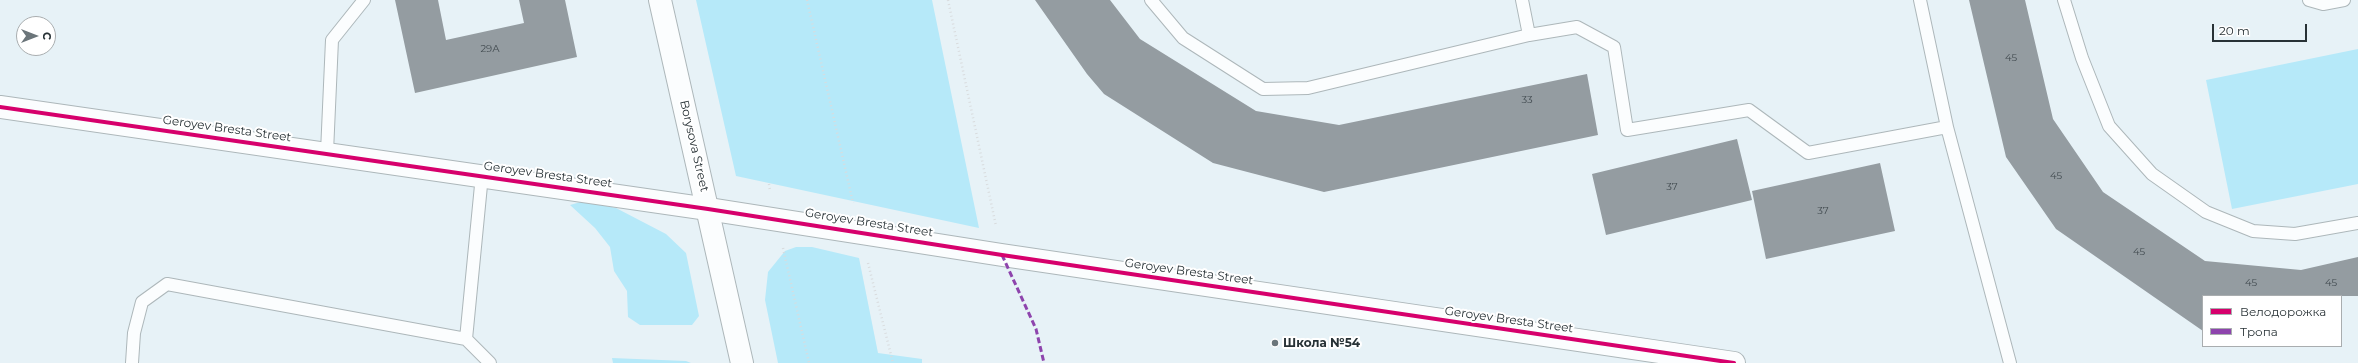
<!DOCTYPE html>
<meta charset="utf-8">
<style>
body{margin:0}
#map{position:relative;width:2358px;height:363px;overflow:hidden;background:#e7f2f7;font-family:Montserrat,sans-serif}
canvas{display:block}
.legend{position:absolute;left:2202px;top:295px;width:140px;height:52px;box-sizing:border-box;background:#fff;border:1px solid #a9adaf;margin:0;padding:5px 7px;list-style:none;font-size:12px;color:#283236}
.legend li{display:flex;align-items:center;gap:8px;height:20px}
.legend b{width:20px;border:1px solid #a9adaf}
.north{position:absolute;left:16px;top:16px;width:40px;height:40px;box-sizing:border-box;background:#fff;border:1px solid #a9adaf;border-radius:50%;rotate:90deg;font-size:11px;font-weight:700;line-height:16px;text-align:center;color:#283236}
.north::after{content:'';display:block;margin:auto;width:14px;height:18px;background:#6b757a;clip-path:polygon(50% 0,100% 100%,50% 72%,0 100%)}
.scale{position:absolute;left:2212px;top:24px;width:95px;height:18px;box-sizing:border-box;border:2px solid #283236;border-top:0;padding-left:5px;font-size:12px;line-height:14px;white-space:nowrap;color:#283236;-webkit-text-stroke:3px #fff;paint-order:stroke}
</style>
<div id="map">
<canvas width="2358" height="363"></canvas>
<ul class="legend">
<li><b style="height:5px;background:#d6006c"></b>Велодорожка</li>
<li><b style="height:5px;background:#8e44ad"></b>Тропа</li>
</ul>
<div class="north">С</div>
<div class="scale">20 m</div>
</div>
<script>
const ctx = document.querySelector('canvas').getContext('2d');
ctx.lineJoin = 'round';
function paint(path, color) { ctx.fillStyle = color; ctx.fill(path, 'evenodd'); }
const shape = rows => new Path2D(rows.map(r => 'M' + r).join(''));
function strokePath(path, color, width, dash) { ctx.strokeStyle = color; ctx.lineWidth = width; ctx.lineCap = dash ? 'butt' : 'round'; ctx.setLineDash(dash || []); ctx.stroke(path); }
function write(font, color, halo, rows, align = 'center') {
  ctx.font = font + ' Montserrat,sans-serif'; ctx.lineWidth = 4; ctx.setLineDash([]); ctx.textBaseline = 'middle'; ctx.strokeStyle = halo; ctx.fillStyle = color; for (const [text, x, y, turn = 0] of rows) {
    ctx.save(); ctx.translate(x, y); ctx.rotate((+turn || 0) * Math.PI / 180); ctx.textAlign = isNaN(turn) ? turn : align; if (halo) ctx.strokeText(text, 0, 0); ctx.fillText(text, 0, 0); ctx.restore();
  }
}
paint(shape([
 [696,0,932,0,979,228,736,176],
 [2358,49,2358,184,2232,209,2206,80],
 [584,201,616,208,666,234,686,253,699,316,692,325,640,325,628,317,627,291,614,271,610,247,595,228,570,205],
 [796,247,812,247,859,258,878,353,922,359,922,363,778,363,765,300,768,272,785,251],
 [612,358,686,361,691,363,613,363]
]), '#b6e9f9');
paint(shape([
 [395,0,438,0,446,40,524,23,519,0,565,0,577,57,415,93],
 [1035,0,1110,0,1140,39,1256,111,1339,125,1587,74,1598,135,1324,192,1213,163,1104,94,1087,74],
 [1969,0,2025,0,2053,119,2103,192,2205,261,2301,270,2358,257,2358,296,2203,296,2203,331,2056,229,2006,157],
 [1737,139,1752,200,1606,235,1592,174],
 [1880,163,1895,231,1766,259,1752,191]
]), '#949ca1');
const service = shape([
 [1151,0,1183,38,1263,89,1308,88,1529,35,1522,0],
 [1920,0,1947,127],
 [2064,0,2082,58,2109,126,2152,174,2206,212,2253,231,2295,234,2358,223],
 [2309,0,2323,4,2344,0],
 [1529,35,1577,27,1614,47,1627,130,1749,110,1808,153,1947,127,2010,363],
 [327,152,332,40,364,0],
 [466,339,482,175],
 [132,363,134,333,142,302,167,284,466,339,490,363]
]);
const tertiary = shape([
 [0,107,708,209,1002,255,1734,363]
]);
const secondary = shape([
 [660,0,742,363]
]);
strokePath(service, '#adb7ba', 14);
strokePath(tertiary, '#adb7ba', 24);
strokePath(secondary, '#adb7ba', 24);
strokePath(shape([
 [807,0,853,203],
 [948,0,996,226],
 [769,184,770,191],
 [783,248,809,363],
 [868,263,893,363]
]), '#d9dcde', 2.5, [1, 3]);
strokePath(service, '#fbfdfe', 12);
strokePath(tertiary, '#fbfdfe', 22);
strokePath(secondary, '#fbfdfe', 22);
strokePath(shape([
 [1002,255,1036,329,1044,363]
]), '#8e44ad', 3, [6, 3]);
strokePath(shape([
 [0,107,708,209,1002,255,1734,363]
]), '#d6006c', 4);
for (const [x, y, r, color] of [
 [1275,343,4,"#6b757a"]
]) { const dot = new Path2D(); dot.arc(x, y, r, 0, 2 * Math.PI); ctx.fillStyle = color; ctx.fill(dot); strokePath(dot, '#fff', 1.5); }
write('10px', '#434c51', null, [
 ["29А",490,49],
 ["45",2011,58],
 ["33",1527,100],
 ["45",2056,176],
 ["37",1672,187],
 ["37",1823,211],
 ["45",2139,252],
 ["45",2251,283],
 ["45",2331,283]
]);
write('12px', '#283236', '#fff', [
 ["Geroyev Bresta Street",227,129,8],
 ["Borysova Street",694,146,77],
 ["Geroyev Bresta Street",548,175,8],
 ["Geroyev Bresta Street",869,223,9],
 ["Geroyev Bresta Street",1189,272,8],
 ["Geroyev Bresta Street",1509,320,8]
]);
write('bold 12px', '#283236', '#fff', [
 ["Школа №54",1283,343]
], 'left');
</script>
